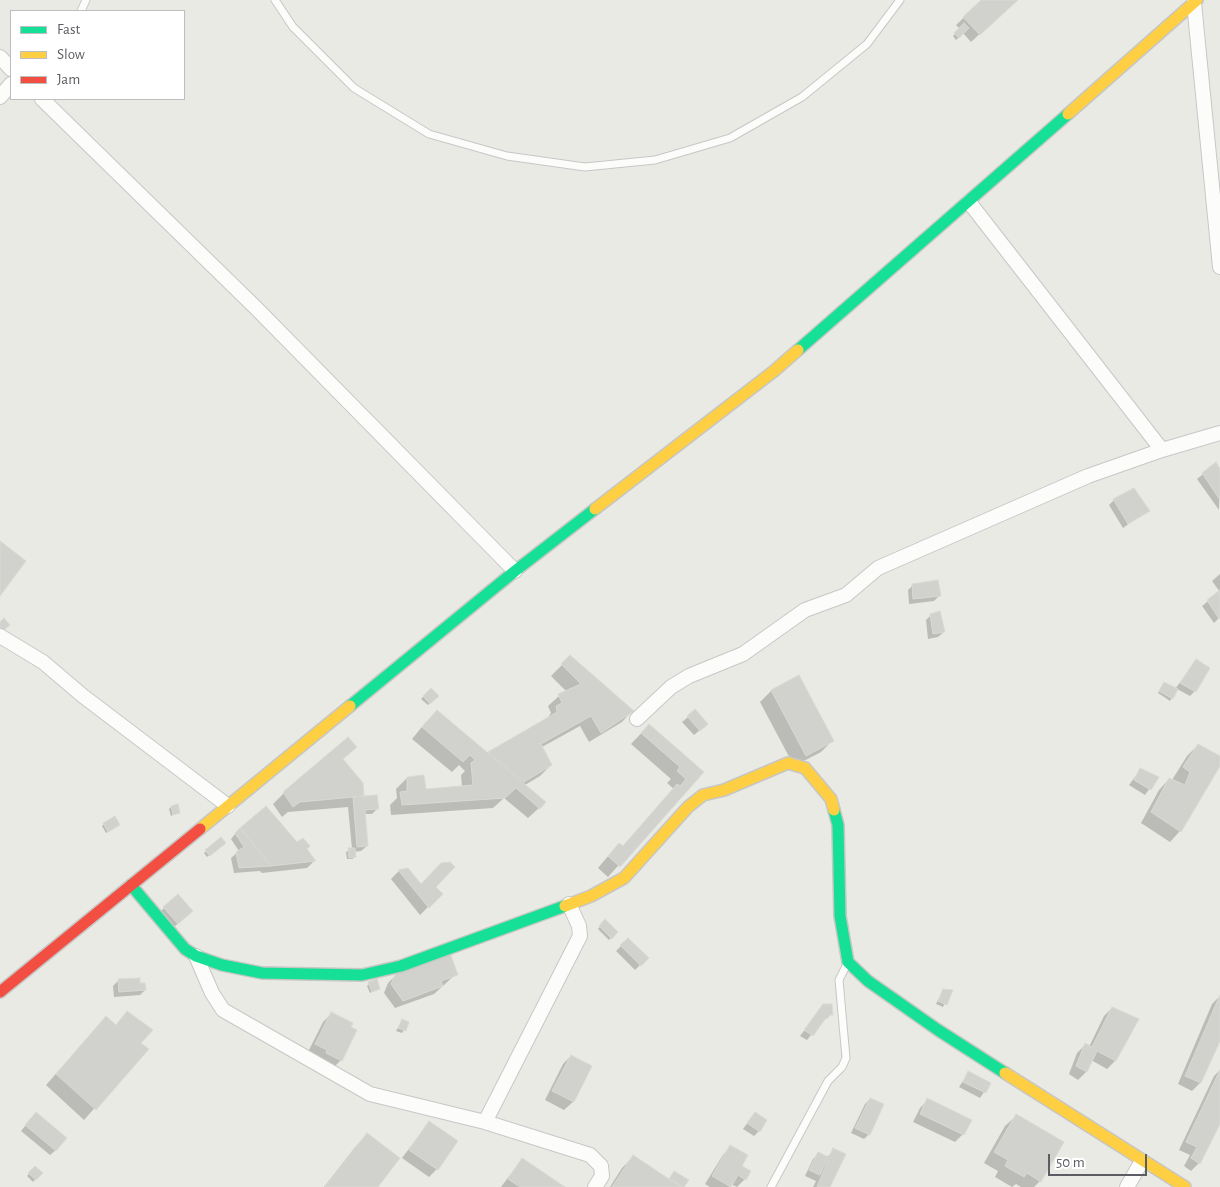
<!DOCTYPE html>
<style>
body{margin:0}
#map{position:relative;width:1220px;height:1187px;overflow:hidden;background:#eaeae5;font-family:"Alegreya Sans",sans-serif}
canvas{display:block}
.legend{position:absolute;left:10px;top:10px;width:175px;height:90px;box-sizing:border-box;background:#fff;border:1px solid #bdbec0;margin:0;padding:6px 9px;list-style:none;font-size:15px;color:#5b5d62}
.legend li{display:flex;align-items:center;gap:10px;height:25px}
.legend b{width:25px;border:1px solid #bdbec0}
.scale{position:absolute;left:1048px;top:1154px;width:99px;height:22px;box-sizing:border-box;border:2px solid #5b5d62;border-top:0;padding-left:6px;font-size:15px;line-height:18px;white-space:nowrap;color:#5b5d62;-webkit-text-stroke:4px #fff;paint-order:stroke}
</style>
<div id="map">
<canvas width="1220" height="1187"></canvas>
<ul class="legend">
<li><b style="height:6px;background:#16e098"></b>Fast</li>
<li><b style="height:6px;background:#ffcf43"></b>Slow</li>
<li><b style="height:6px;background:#f24e42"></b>Jam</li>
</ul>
<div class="scale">50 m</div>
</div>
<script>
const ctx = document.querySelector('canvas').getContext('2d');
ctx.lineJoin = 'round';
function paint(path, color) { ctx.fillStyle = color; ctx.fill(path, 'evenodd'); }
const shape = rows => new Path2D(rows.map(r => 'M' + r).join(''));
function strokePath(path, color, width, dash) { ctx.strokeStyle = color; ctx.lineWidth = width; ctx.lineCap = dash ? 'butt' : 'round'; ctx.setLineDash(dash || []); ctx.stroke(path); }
paint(shape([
 [983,0,1016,0,971,42,963,33,956,40,953,36,960,29,956,25],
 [1215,464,1220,471,1219,510,1197,479],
 [1114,500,1148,510,1123,528,1109,505],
 [1220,574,1220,617,1214,623,1202,606,1220,592,1212,581],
 [913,585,940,595,934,601,909,604,908,590],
 [931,615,944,632,938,637,928,639,926,620],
 [570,657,632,711,622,722,589,742,580,726,542,747,551,765,540,776,525,785,539,808,528,818,504,798,493,808,391,815,390,805,397,798,396,789,407,778,425,791,462,787,461,775,465,771,459,765,452,772,412,739,426,722,488,753,546,720,551,713,548,706,559,696,567,692,551,676],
 [1196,661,1195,691,1190,696,1177,689,1170,701,1158,693,1164,683,1175,689],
 [798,677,832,741,821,752,794,766,760,702,771,691],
 [431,689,437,696,428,705,421,699],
 [688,717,701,729,694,735,682,722],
 [649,725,702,772,608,877,598,868,609,855,622,847,674,789,667,783,671,779,631,744],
 [1198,745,1220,758,1220,763,1180,831,1170,842,1141,823,1159,790,1169,779,1172,780,1187,756],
 [342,760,363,795,361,797,378,808,372,814,364,814,367,846,361,851,354,852,353,859,347,859,346,852,352,849,348,807,288,812,282,817,273,804,284,793],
 [1140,770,1157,778,1145,795,1129,785],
 [171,807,179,812,171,816,169,809],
 [104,824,116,827,106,833,102,826],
 [236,833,297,844,305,849,314,861,307,868,262,873,260,871,234,873,231,858,239,851,231,839],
 [221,838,224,843,207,857,204,853],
 [407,870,421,885,434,887,441,894,420,915,391,879,399,871],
 [164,908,186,916,173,928,159,913],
 [605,921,617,932,609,940,598,929],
 [628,939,647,958,635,970,616,951],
 [397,974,456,974,434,994,395,1008,384,993,388,983],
 [119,980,139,984,145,990,140,995,114,997,113,986],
 [369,984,378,988,370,993,367,986],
 [943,990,951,991,943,1007,936,1004],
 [1220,996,1220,1038,1200,1083,1192,1091,1178,1084,1212,1004],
 [823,1006,831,1014,826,1019,823,1020,807,1040,800,1036],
 [1112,1008,1115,1061,1107,1069,1091,1060,1086,1072,1078,1080,1069,1074,1077,1053,1085,1045,1089,1047,1104,1016],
 [127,1013,139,1044,147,1049,84,1120,46,1085,106,1017,115,1026],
 [331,1014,350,1028,341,1060,333,1068,308,1052,323,1022],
 [402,1021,408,1023,402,1033,396,1031],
 [571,1056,591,1066,573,1102,564,1110,545,1100,563,1064],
 [1220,1070,1220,1121,1199,1163,1191,1171,1184,1166,1190,1155,1179,1150,1214,1076],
 [969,1072,990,1083,980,1098,959,1087],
 [870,1099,869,1134,864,1139,851,1133,865,1104],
 [928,1100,963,1134,955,1142,913,1122,920,1108],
 [755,1113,759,1131,754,1136,743,1129],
 [1016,1116,1040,1181,1034,1187,1021,1187,1016,1184,1012,1187,995,1177,998,1171,984,1163,1005,1126],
 [31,1119,56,1150,50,1155,21,1131],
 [429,1122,437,1169,429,1177,402,1158],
 [367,1135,376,1187,324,1187,356,1146],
 [731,1146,745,1179,737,1187,731,1184,729,1187,710,1187,705,1184,723,1155],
 [833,1150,829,1187,813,1187,816,1181,805,1176,813,1159,818,1154,827,1158],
 [633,1157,669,1180,672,1175,687,1181,683,1187,610,1187,622,1168],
 [522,1159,563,1187,501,1187],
 [35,1167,41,1173,33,1182,27,1176]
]), '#0003');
const building = shape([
 [981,0,1018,0,980,35,963,17,981,0],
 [964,23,969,28,959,38,954,33,964,23],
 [1216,462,1220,469,1220,500,1202,473,1216,462],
 [1134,488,1150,511,1128,524,1113,499,1134,488],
 [0,541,26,561,0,596,0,541],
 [938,580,941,596,913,599,912,584,938,580],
 [1220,590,1220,618,1219,619,1207,600,1220,590],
 [940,611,945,632,933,634,930,614,940,611],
 [4,618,10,625,3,631,0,627,0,622,4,618],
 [570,655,634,711,601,733,591,716,541,744,552,765,524,782,488,752,552,715,557,712,556,706,562,703,558,694,581,684,561,664,570,655],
 [1196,659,1210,668,1196,692,1180,683,1196,659],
 [799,675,834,741,806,756,771,690,799,675],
 [1164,682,1178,689,1173,699,1159,691,1164,682],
 [431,688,439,696,430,704,423,696,431,688],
 [695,709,708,724,700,731,687,716,695,709],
 [437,710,546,802,540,809,516,788,505,798,402,805,400,792,407,791,407,777,424,775,426,789,473,785,471,763,475,760,470,755,463,762,422,727,437,710],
 [649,724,704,772,620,867,608,856,619,843,623,846,677,784,680,786,686,779,677,771,680,767,641,733,649,724],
 [348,737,357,747,343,759,363,783,364,796,300,802,293,807,283,792,348,737],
 [1198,744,1220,756,1220,766,1181,832,1151,812,1169,778,1185,785,1190,772,1183,767,1198,744],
 [1140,768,1159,777,1151,790,1134,780,1140,768],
 [377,795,379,809,365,810,368,846,357,847,353,797,377,795],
 [178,804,180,813,173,815,171,806,178,804],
 [266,806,297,842,303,838,310,846,307,849,316,861,271,866,240,828,266,806],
 [115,816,120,825,108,832,103,823,115,816],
 [240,828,271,866,239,868,236,852,244,847,235,833,240,828],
 [221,837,226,843,210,856,205,850,221,837],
 [348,848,355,848,356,857,349,858,348,848],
 [450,862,455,867,436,887,443,894,429,908,398,870,408,868,421,884,441,863,450,862],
 [178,894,193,911,178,924,163,907,178,894],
 [605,919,618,932,612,939,599,926,605,919],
 [628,938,649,958,641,966,620,945,628,938],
 [450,953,458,975,441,981,443,986,403,1001,391,984,396,973,450,953],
 [140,978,140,983,145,983,146,990,119,992,118,979,140,978],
 [377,979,380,989,372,992,368,982,377,979],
 [943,989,953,990,947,1005,938,1001,943,989],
 [1220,995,1220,1041,1201,1083,1185,1076,1220,995],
 [823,1004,832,1004,833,1015,828,1015,813,1036,804,1030,823,1004],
 [1112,1007,1139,1019,1116,1061,1097,1051,1087,1072,1076,1066,1085,1043,1092,1047,1112,1007],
 [127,1011,153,1030,141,1043,149,1049,96,1110,56,1074,106,1016,116,1025,127,1011],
 [331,1012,353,1023,351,1027,357,1030,342,1061,326,1053,327,1050,315,1044,331,1012],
 [402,1019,409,1022,406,1031,398,1028,402,1019],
 [571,1055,592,1066,574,1102,552,1091,571,1055],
 [1220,1070,1220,1124,1200,1164,1191,1158,1197,1147,1186,1142,1220,1070],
 [968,1071,991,1083,986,1093,963,1082,968,1071],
 [870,1098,884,1104,870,1135,855,1128,870,1098],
 [927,1098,972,1120,964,1135,920,1114,927,1098],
 [36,1112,67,1138,56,1151,25,1125,36,1112],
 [755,1112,767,1120,760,1132,747,1123,755,1112],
 [1016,1114,1064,1142,1041,1182,1027,1173,1024,1177,1005,1166,1008,1160,994,1152,1016,1114],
 [429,1121,458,1141,438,1170,409,1150,429,1121],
 [367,1133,400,1158,378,1187,325,1187,367,1133],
 [730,1145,748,1155,742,1166,751,1171,746,1180,738,1175,731,1187,712,1176,730,1145],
 [833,1148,846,1154,830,1187,817,1187,833,1148],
 [818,1152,828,1157,820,1175,809,1170,818,1152],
 [633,1155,669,1179,682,1187,612,1187,633,1155],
 [522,1158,565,1187,520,1187,508,1179,522,1158],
 [35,1166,43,1173,36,1180,28,1173,35,1166],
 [674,1171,689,1180,684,1187,669,1179,674,1171]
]);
paint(building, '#d1d1ce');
strokePath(building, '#d9d9d4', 1);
const lane = shape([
 [275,0,293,27,354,88,429,134,507,156,585,167,655,160,730,138,802,97,867,44,900,0],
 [81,11,86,0],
 [771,1187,828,1081,842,1067,846,1058,839,980,848,962]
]);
const street = shape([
 [1194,3,1220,267],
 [0,57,11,69],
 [0,97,11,84],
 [42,99,257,309,515,571],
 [969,202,1162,450],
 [0,636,43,662,83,696,228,806],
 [637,719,671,687,689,676,743,654,805,610,846,595,878,568,1088,476,1162,450,1220,433],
 [196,956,212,993,223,1010,370,1094,485,1122,590,1155,601,1166,602,1176,595,1187],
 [485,1122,580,936,579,926,569,904],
 [1127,1187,1142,1161]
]);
const fast = shape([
 [798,350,1068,114],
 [350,706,515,571,595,509],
 [834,810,838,825,840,916,848,962,868,981,938,1030,1005,1073],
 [131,885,185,949,196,956,222,965,262,973,362,975,401,966,565,906]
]);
const slow = shape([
 [1068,114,1197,0],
 [595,509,774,371,798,350],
 [200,829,350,706],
 [565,906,591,896,624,878,688,807,703,795,724,790,788,763,805,768,831,799,834,810],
 [1005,1073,1185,1187]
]);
const jam = shape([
 [0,992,200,829]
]);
strokePath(lane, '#c7c7c7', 9);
strokePath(street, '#c7c7c7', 16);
strokePath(fast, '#c6c7c5', 14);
strokePath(slow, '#c6c7c5', 14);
strokePath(jam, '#c6c7c5', 14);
strokePath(lane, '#fcfcfb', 7);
strokePath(street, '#fcfcfb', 14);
strokePath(fast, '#16e098', 11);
strokePath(slow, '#ffcf43', 11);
strokePath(jam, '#f24e42', 11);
</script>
